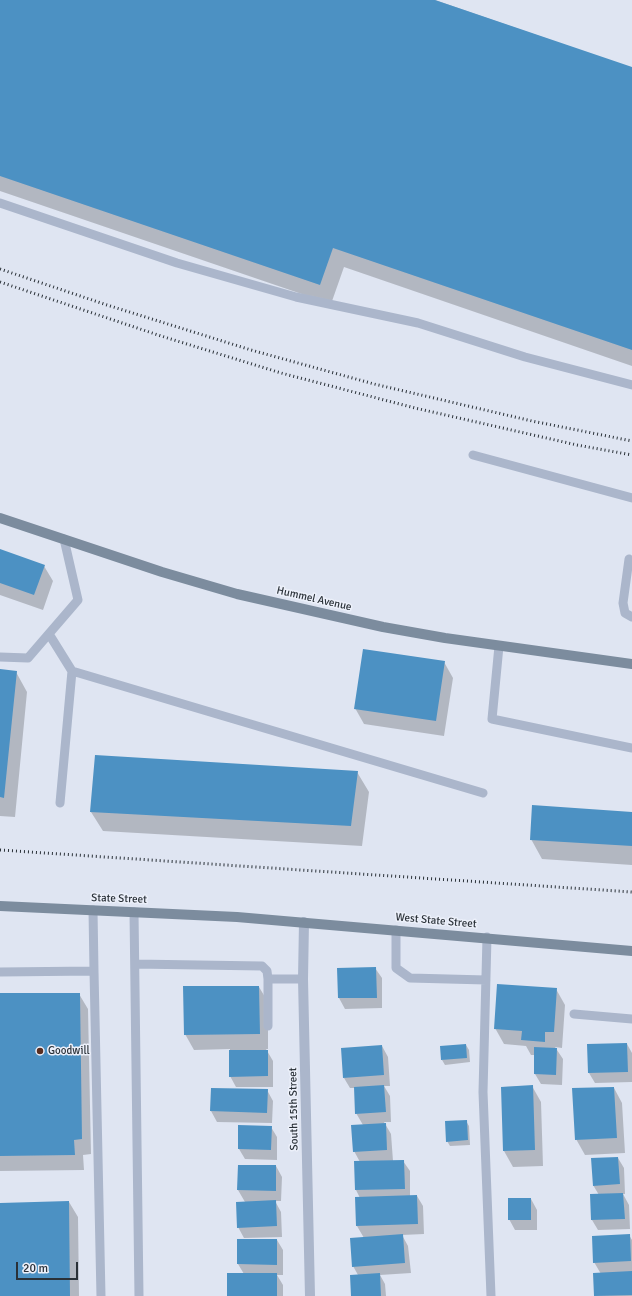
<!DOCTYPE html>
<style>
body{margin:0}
#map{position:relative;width:632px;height:1296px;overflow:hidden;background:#dfe5f2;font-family:Signika,sans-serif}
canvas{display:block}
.scale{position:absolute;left:16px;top:1262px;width:62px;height:18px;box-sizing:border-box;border:2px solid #2a3138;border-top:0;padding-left:5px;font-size:12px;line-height:14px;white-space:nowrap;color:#2a3138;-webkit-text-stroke:3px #ecf0fa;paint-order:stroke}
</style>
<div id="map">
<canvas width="632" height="1296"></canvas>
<div class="scale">20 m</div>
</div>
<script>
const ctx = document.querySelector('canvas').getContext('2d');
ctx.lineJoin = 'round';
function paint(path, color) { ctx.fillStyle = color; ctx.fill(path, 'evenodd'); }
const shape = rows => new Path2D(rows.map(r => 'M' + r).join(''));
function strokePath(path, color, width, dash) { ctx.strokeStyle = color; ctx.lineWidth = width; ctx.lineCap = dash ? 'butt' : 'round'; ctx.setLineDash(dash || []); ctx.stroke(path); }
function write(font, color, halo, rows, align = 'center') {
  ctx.font = font + ' Signika,sans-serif'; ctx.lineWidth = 3; ctx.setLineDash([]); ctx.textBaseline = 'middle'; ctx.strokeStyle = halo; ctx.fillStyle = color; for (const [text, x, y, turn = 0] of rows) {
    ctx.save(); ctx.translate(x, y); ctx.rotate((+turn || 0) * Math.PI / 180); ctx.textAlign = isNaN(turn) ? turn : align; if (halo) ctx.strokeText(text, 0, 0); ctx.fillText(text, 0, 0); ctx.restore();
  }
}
paint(shape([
 [0,0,435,0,632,68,632,366,344,267,331,304,0,191],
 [0,550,44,566,53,581,43,610,0,595],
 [444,662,453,678,444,736,364,724,355,708],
 [0,670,16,672,27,692,15,817,0,816],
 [357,772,369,792,362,846,103,831,91,812],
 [632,813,632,865,542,859,531,839],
 [375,968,382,978,382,1008,345,1009,339,998,338,969],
 [259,987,268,1002,268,1049,266,1049,273,1061,273,1087,236,1087,230,1076,230,1049,194,1050,185,1034],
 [556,989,565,1005,562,1048,555,1047,563,1059,562,1085,541,1084,535,1074,535,1055,531,1055,526,1046,504,1044,495,1028],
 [79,994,88,1009,91,1154,83,1155,84,1170,0,1171,0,995],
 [627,1044,632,1053,632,1082,595,1083,589,1073],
 [466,1045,469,1050,470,1062,445,1065,442,1060],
 [382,1046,388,1057,390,1086,384,1086,390,1096,391,1122,384,1122,391,1134,393,1161,403,1161,410,1171,410,1196,417,1196,423,1206,424,1234,402,1235,408,1246,411,1273,380,1275,385,1284,386,1296,352,1296,358,1275,353,1266,364,1238,357,1226,356,1198,360,1198,356,1190,360,1162,354,1151,363,1125,356,1113,355,1088,350,1088,344,1078],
 [532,1086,541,1102,543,1166,513,1167,504,1151,502,1087],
 [614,1088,622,1103,625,1153,585,1155,576,1139],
 [212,1089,267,1090,273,1101,272,1123,217,1122,211,1111],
 [466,1121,469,1126,470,1145,450,1146,447,1141],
 [271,1127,277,1137,277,1160,245,1159,239,1149],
 [618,1158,624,1168,625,1194,623,1194,629,1205,630,1229,598,1230,592,1220,599,1195,593,1185],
 [276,1166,282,1177,281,1201,275,1201,281,1212,282,1237,244,1238,238,1227,245,1202,238,1190],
 [531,1199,537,1210,537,1230,515,1230,509,1219],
 [69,1202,78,1217,79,1296,0,1296,0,1204],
 [629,1235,632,1240,632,1296,595,1296,594,1274,601,1274,594,1262],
 [238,1240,277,1240,283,1250,283,1275,277,1275,283,1285,283,1296,228,1296,244,1274,238,1264]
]), '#0003');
paint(shape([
 [0,0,435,0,632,67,632,350,333,248,320,285,0,176],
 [0,549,45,565,34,595,0,583],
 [363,649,445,661,436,721,354,709],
 [0,669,17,671,4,798,0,797],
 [95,755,358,771,351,826,90,812],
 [532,805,632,812,632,846,530,840],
 [376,967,377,998,338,998,337,968],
 [497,984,557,988,554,1032,545,1032,545,1042,521,1040,522,1031,494,1029],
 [183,986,259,986,260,1034,184,1035],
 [0,993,80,993,82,1139,74,1140,75,1155,0,1156],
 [627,1043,628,1072,588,1073,587,1044],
 [466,1044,467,1058,441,1060,440,1046],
 [382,1045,384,1075,343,1078,341,1048],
 [534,1047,557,1048,556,1075,534,1074],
 [229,1050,268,1050,268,1076,229,1077],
 [384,1085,386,1112,355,1114,354,1087],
 [533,1085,535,1150,503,1151,501,1087],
 [614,1087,617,1138,575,1140,572,1088],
 [211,1088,268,1089,267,1113,210,1111],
 [467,1120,468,1140,446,1142,445,1121],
 [386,1123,387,1150,353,1152,351,1125],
 [238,1125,272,1126,271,1150,238,1149],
 [618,1157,620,1184,593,1186,591,1158],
 [404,1160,405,1189,355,1190,354,1161],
 [238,1165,276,1165,276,1191,237,1190],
 [623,1193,625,1219,591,1220,590,1194],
 [417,1195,418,1224,356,1226,355,1197],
 [508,1198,531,1198,531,1220,508,1220],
 [276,1200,277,1226,237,1228,236,1202],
 [69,1201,70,1296,0,1296,0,1203],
 [403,1234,405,1263,352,1267,350,1238],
 [630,1234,631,1261,593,1263,592,1236],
 [237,1239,277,1239,277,1265,237,1264],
 [632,1271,632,1295,594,1296,593,1273],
 [227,1273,277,1273,277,1296,227,1296],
 [380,1273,381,1296,351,1296,350,1275]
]), '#4c91c3');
strokePath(shape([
 [0,203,177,263,296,297,418,323,525,357,632,385],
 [473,455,632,498],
 [629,559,623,603,625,613,632,617],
 [49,634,72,671,60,803],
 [499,646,492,719,632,748],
 [0,657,28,658,78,600,64,539],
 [72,671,483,793],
 [134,912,139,1296],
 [396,930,396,968,410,978,486,980],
 [487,937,483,1092,491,1296],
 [135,964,262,966,267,971,268,979,268,1026],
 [94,971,101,1296],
 [0,972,94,971,93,910],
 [268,979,303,979],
 [574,1014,632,1019]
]), '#abb6cb', 9);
strokePath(shape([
 [304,922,303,979,310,1296]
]), '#abb6cb', 10);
strokePath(shape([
 [0,518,162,572,237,594,383,627,445,638,632,664],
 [0,906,237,917,632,951]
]), '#7c8c9e', 10);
strokePath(shape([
 [0,269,107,305,251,350,374,384,532,421,632,441],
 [0,282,161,336,281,373,415,408,577,445,632,455],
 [0,850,632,892]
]), '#2a3138', 3, [1, 3]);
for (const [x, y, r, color] of [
 [40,1051,4,"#592e20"]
]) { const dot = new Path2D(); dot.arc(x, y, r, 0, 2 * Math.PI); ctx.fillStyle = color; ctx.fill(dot); strokePath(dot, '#ecf0fa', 1.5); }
write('11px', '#2a3138', '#ecf0fa', [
 ["Hummel Avenue",314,599,13],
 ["State Street",119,899,2],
 ["West State Street",436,921,5],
 ["South 15th Street",294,1109,-91]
]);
write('11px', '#2a3138', '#ecf0fa', [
 ["Goodwill",48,1051]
], 'left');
</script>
